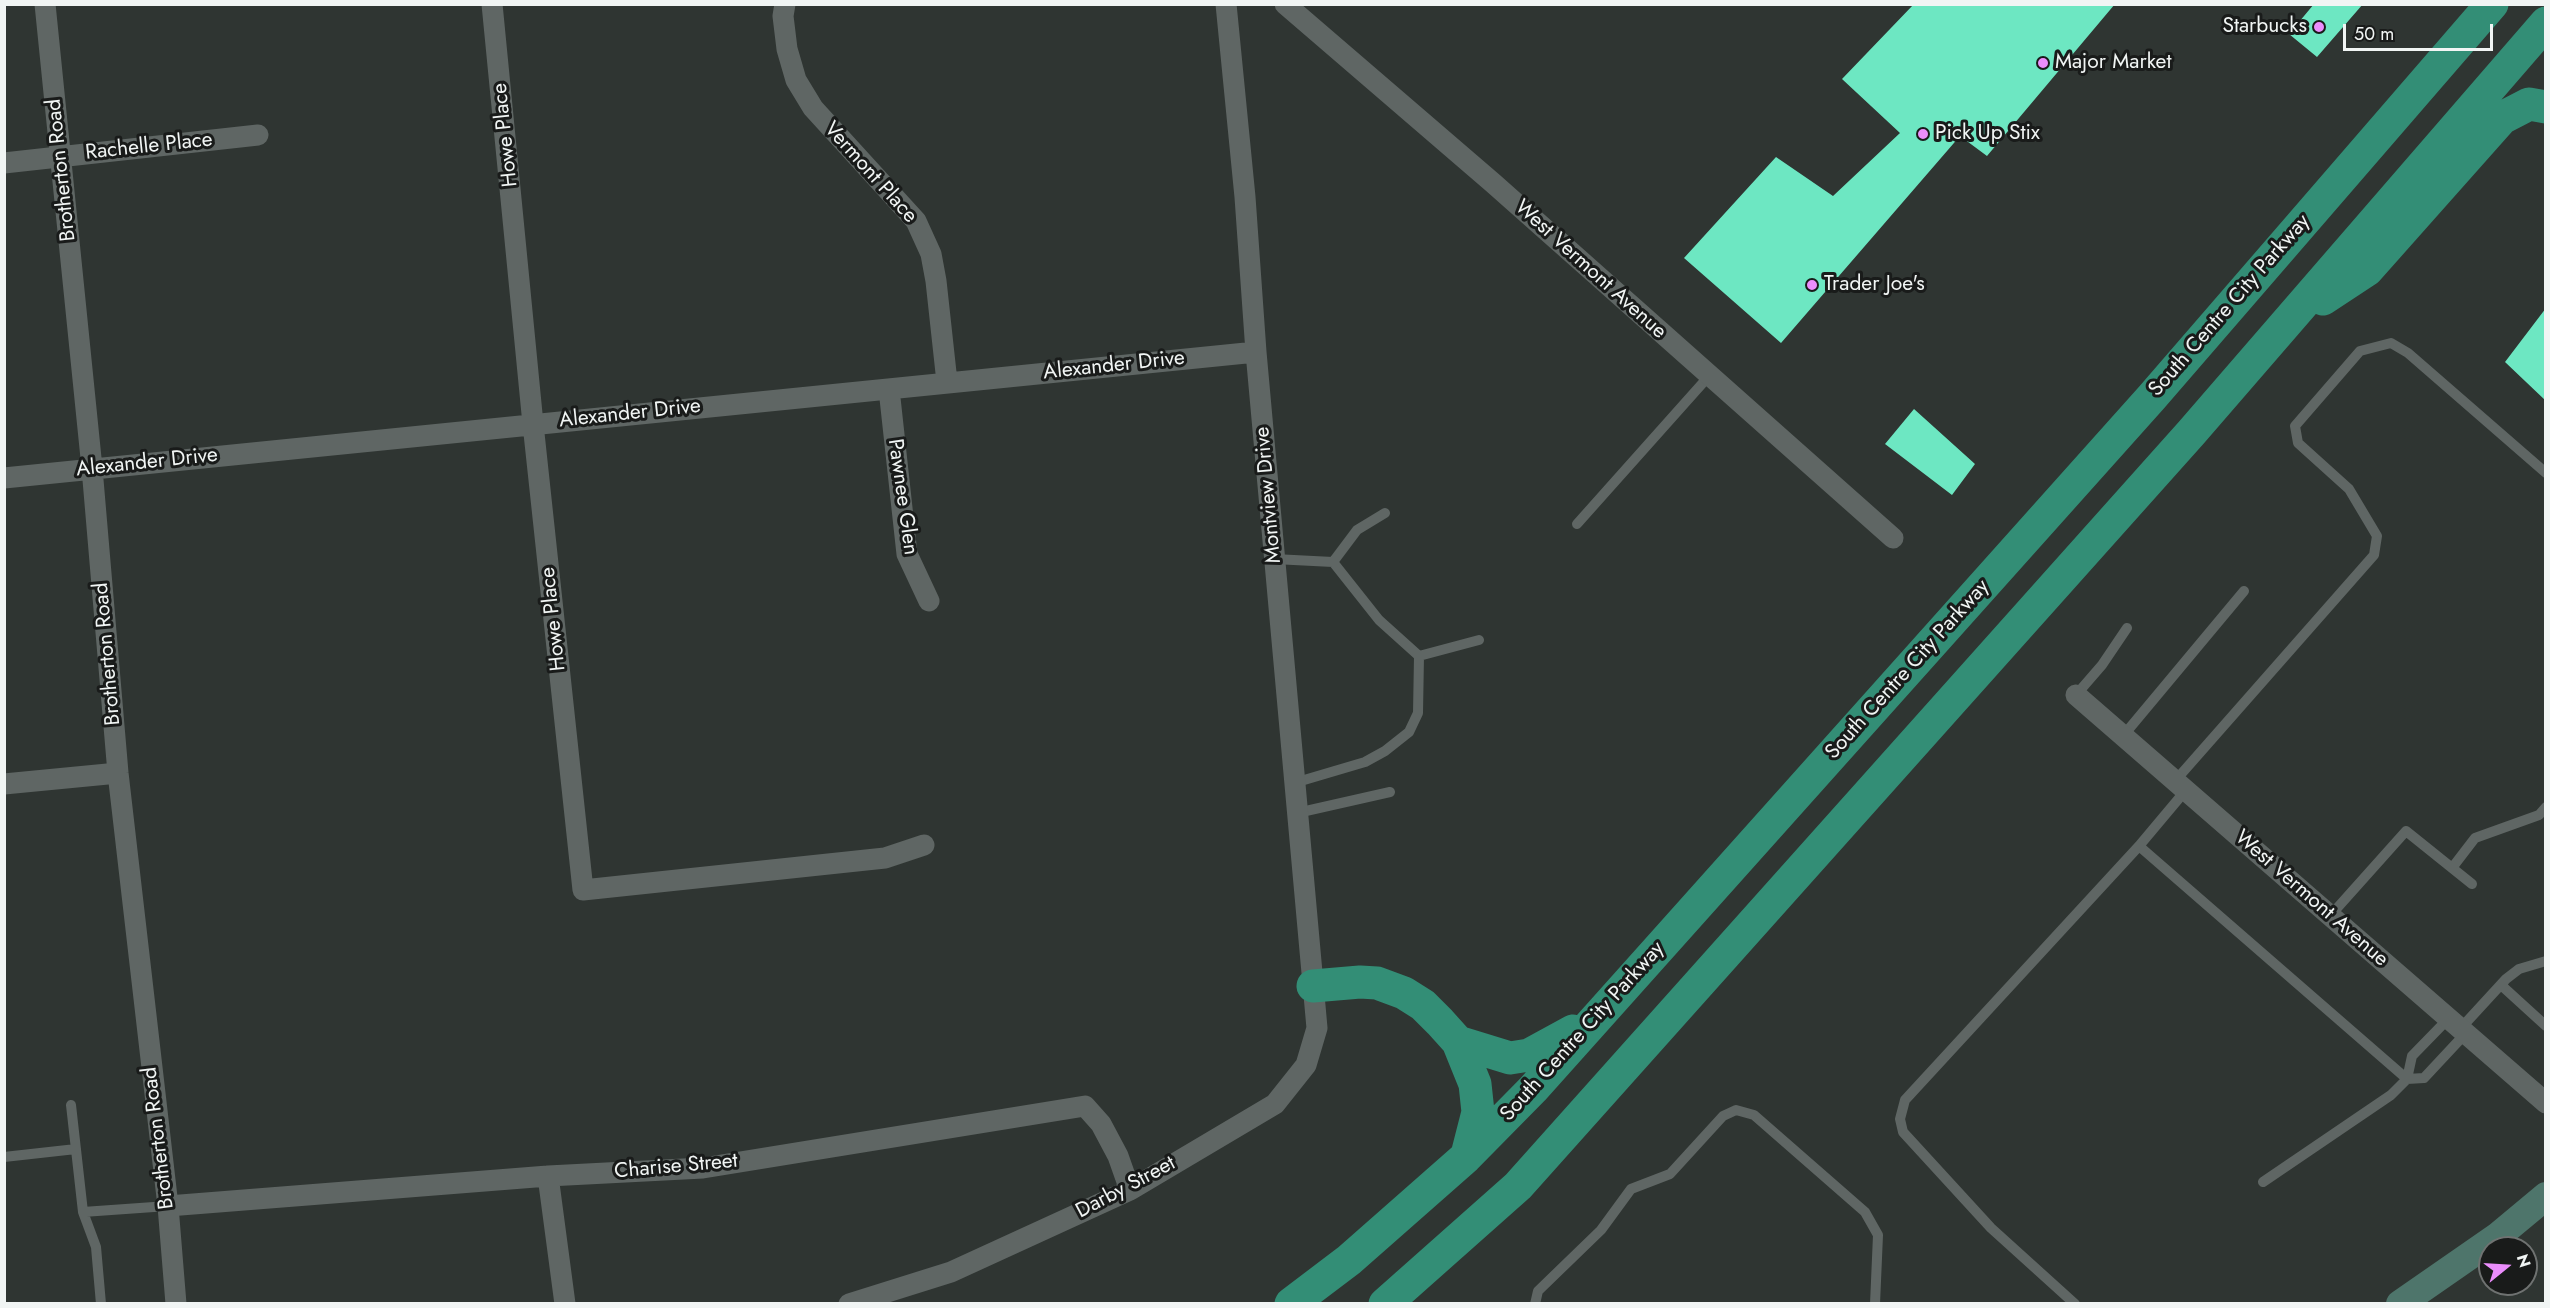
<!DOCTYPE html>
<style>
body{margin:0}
#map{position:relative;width:2550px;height:1308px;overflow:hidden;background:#2f3532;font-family:Jost,sans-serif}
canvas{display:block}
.frame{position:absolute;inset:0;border:6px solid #f1f5f4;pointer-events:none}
.north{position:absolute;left:2478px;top:1236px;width:60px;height:60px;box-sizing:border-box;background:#191b1a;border:2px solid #6f7271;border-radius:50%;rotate:72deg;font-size:16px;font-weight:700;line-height:24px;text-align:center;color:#f1f5f4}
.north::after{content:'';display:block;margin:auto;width:21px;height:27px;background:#eb8dfc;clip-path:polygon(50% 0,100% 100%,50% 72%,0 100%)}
.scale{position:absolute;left:2343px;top:24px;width:150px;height:27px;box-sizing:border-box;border:3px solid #f1f5f4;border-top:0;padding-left:8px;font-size:18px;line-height:21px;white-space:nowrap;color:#f1f5f4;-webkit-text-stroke:4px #191b1a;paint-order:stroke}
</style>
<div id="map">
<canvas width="2550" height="1308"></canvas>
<div class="frame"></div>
<div class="north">N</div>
<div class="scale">50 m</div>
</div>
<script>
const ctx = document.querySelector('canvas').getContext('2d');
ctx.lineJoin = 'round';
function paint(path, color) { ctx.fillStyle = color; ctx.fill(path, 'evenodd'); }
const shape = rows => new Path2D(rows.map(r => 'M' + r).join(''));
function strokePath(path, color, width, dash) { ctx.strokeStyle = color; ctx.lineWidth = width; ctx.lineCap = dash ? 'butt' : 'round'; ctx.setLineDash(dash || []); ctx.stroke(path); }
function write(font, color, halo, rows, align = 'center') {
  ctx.font = font + ' Jost,sans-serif'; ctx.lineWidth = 6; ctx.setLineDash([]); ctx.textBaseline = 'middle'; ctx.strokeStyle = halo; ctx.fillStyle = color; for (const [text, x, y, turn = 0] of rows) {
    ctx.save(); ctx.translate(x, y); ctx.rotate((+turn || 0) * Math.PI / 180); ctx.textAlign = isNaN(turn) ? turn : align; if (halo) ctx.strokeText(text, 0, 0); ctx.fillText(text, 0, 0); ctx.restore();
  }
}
paint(shape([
 [1914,4,2115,4,1987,156,1960,136,1781,343,1684,258,1776,157,1833,196,1900,133,1842,79],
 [2314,4,2363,4,2317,57,2289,34],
 [2546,308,2546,401,2505,362],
 [1914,409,1975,464,1952,495,1885,444]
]), '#6de7c2');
strokePath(shape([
 [1577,524,1709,376],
 [1274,559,1333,562,1379,620,1419,656,1479,640],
 [1333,562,1357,530,1385,513],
 [2076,695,2102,665,2127,628],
 [2123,736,2244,591],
 [2175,781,2374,555,2377,536,2349,489,2298,443,2295,426,2360,351,2391,343,2408,353,2546,473],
 [1294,783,1365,762,1385,751,1409,732,1418,713,1419,656],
 [1297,813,1390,792],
 [2139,846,2407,1079,2424,1078,2466,1033],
 [2452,868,2475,838,2539,815,2546,807],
 [2330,916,2406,831,2472,884],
 [2501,985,2546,1026],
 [2461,1028,2506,979,2519,969,2546,961],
 [71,1105,83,1212,96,1247,101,1304],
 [4,1157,76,1149],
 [2263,1182,2391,1095,2407,1079,2412,1056,2449,1018],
 [83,1212,168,1206],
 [1535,1304,1538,1291,1601,1230,1631,1189,1670,1174,1723,1116,1736,1110,1754,1115,1865,1212,1878,1235,1875,1304],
 [2075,1304,1991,1228,1903,1132,1900,1119,1905,1100,2139,846,2186,790]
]), '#5f6664', 10);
strokePath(shape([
 [45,4,92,468,118,773,168,1206,176,1304],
 [492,4,533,424,583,890,885,858,924,845],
 [785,4,783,16,787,49,796,80,813,108,916,221,931,254,936,281,947,382],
 [1285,4,1493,183,1893,538],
 [4,163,258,135],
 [889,389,907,554,929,601],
 [4,478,1256,352],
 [2076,695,2546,1103],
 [4,784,118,773],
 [548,1176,565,1304],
 [168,1206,548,1176,703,1168,1085,1106,1101,1124,1118,1156,1130,1190],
 [849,1304,951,1272,1130,1190,1275,1104,1306,1065,1317,1028,1256,352,1245,197,1226,4]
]), '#5f6664', 21);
strokePath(shape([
 [2400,1304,2498,1236,2546,1196]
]), '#4e756b', 28);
strokePath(shape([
 [2323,299,2367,270,2502,118,2529,104,2546,107],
 [1313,986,1360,982,1377,983,1404,993,1423,1005,1440,1022,1458,1042,1475,1084,1478,1112,1467,1155],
 [1458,1042,1510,1058,1529,1055,1573,1031],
 [1291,1304,1349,1260,1466,1157,1533,1089,2152,397,2492,4],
 [1385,1304,1518,1186,2191,433,2546,23]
]), '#338e76', 33);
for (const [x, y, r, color] of [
 [2319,27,6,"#eb8dfc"],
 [2043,63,6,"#eb8dfc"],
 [1923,134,6,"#eb8dfc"],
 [1812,285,6,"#eb8dfc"]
]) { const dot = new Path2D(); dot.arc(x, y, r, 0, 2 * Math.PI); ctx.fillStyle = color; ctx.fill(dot); strokePath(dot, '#191b1a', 2); }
write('21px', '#f1f5f4', '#191b1a', [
 ["Starbucks",2307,27,"right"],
 ["Major Market",2055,63],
 ["Pick Up Stix",1935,134],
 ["Trader Joe's",1824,285]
], 'left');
write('21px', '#f1f5f4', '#191b1a', [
 ["Howe Place",506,135,-96],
 ["Rachelle Place",149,147,-6],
 ["Brotherton Road",62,170,-96],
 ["Vermont Place",870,173,48],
 ["West Vermont Avenue",1590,270,42],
 ["South Centre City Parkway",2230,306,-49],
 ["Alexander Drive",1114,366,-6],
 ["Alexander Drive",630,414,-6],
 ["Alexander Drive",147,463,-6],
 ["Montview Drive",1269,495,-95],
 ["Pawnee Glen",902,497,82],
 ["Howe Place",554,619,-96],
 ["Brotherton Road",108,654,-95],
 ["South Centre City Parkway",1908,670,-48],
 ["West Vermont Avenue",2311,899,41],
 ["South Centre City Parkway",1583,1032,-48],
 ["Brotherton Road",159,1138,-97],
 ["Charise Street",676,1167,-5],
 ["Darby Street",1126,1188,-28]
]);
</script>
